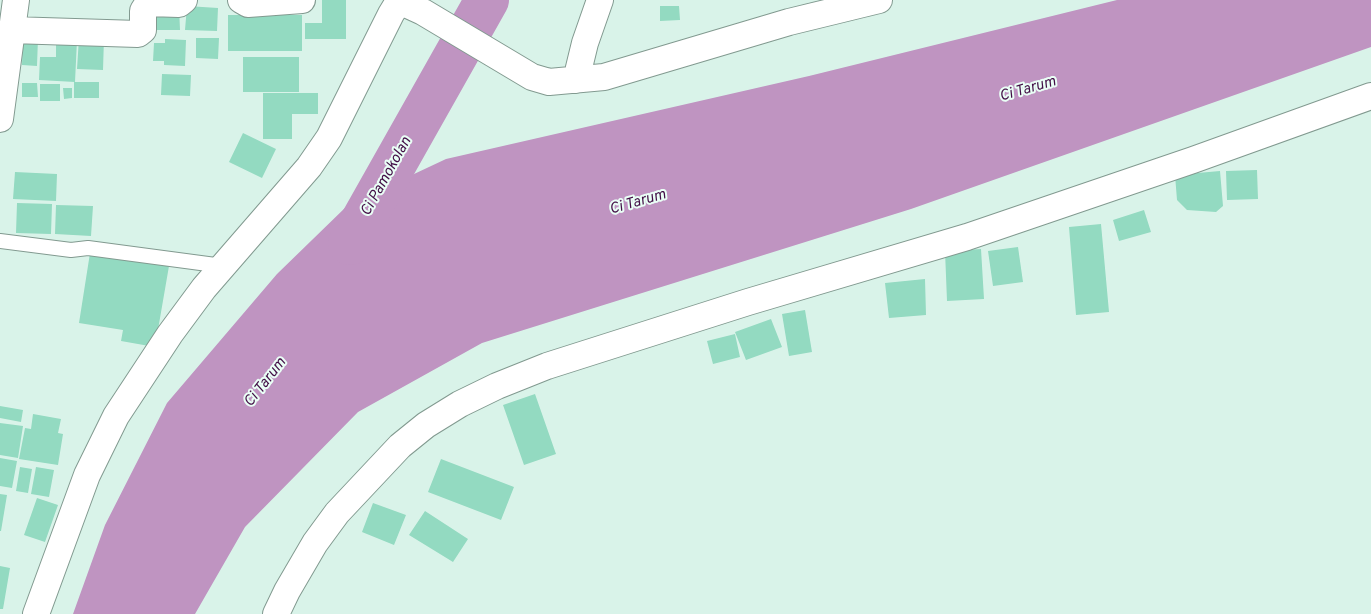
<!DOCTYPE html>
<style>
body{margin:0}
canvas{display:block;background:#d9f3e9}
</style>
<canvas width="1371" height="614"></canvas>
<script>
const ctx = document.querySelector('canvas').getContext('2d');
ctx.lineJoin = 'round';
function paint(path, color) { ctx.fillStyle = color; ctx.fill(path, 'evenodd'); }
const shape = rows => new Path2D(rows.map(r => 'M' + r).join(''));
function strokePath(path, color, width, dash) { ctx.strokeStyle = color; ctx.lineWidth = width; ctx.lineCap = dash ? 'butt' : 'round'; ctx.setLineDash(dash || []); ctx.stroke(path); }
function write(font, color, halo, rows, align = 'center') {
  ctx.font = font + ' Overpass,sans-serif'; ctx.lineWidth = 4; ctx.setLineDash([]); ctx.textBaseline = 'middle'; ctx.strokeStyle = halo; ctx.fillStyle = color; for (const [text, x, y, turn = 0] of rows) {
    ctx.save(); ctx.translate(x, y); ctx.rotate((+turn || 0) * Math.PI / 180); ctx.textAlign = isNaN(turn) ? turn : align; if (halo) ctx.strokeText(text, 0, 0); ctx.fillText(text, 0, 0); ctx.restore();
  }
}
paint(shape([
 [1117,0,1371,0,1371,47,911,209,482,343,358,412,245,527,195,614,73,614,105,525,167,403,277,274,348,205,446,159,809,76]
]), '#bf94c1');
strokePath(shape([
 [350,243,487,0]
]), '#bf94c1', 44);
paint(shape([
 [322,0,346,0,346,39,305,39,305,23,322,23],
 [179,6,180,30,152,30,151,7],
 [187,6,218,8,217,31,185,30],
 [660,6,679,6,680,20,660,21],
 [228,15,302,15,302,51,228,51],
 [23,37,38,38,37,66,22,65],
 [79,38,104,38,103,70,77,69],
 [196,38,219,38,218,59,196,58],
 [56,39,77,40,75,82,39,80,40,57,56,57],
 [165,39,186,40,185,66,164,65,164,61,153,61,154,43,165,43],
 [243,57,299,57,299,92,243,92],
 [162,74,191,75,190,96,161,95],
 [74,82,99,82,99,98,74,98],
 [22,83,37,83,38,97,22,97],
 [40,84,60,84,60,101,40,101],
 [63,88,72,88,72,98,64,99],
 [263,93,318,93,318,114,292,114,292,139,263,139],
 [243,133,276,149,262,178,229,162],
 [1257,170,1258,199,1227,200,1226,171],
 [1220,171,1223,206,1216,212,1187,210,1177,200,1175,175],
 [15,172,57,174,56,201,13,199],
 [17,203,52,204,51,234,16,233],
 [56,205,93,206,91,236,55,234],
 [1144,210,1151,232,1119,241,1113,220],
 [1101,224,1109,312,1076,315,1069,227],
 [1018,247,1023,282,993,286,988,251],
 [981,249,984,299,947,301,945,251],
 [90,253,169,266,155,347,121,341,123,330,79,323],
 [925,279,926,315,889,318,885,283],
 [805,310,812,352,789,356,782,314],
 [771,319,782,347,746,360,735,332],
 [735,334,740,357,713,364,707,341],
 [535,394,556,454,524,465,503,405],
 [0,406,23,410,21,422,0,418],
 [33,414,61,419,58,433,63,434,58,465,19,459,25,428,31,429],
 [0,423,23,426,18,458,0,455],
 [0,458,17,461,12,488,0,486],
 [441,459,514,487,501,520,428,492],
 [20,467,32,469,28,493,16,491],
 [36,467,54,470,49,497,31,494],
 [0,494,7,495,1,531,0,531],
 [37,498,58,505,45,542,24,535],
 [373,503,406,515,394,545,362,532],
 [425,511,468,539,453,562,409,535],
 [0,566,10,568,3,609,0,609]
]), '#93dac1');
const lane = shape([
 [0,241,71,250,88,248,223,266]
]);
const street = shape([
 [241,0,248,4,302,0],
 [11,30,138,34,143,30,143,11,148,3,179,4,184,0],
 [576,80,585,43,600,0],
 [0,119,16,0],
 [36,614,87,475,116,416,170,334,204,288,309,167,329,138,391,14,399,1,423,12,532,77,549,82,604,77,789,22,879,0],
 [276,614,287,591,315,543,337,513,400,446,426,425,460,404,497,386,547,366,748,302,967,237,1193,160,1371,96]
]);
strokePath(lane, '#829a90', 16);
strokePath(street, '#829a90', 28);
strokePath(lane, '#fff', 14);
strokePath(street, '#fff', 26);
write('italic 15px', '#420e46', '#eafff6', [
 ["Ci Tarum",1028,90,-16],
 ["Ci Pamokolan",387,177,-61],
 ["Ci Tarum",638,203,-16],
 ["Ci Tarum",266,383,-52]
]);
</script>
